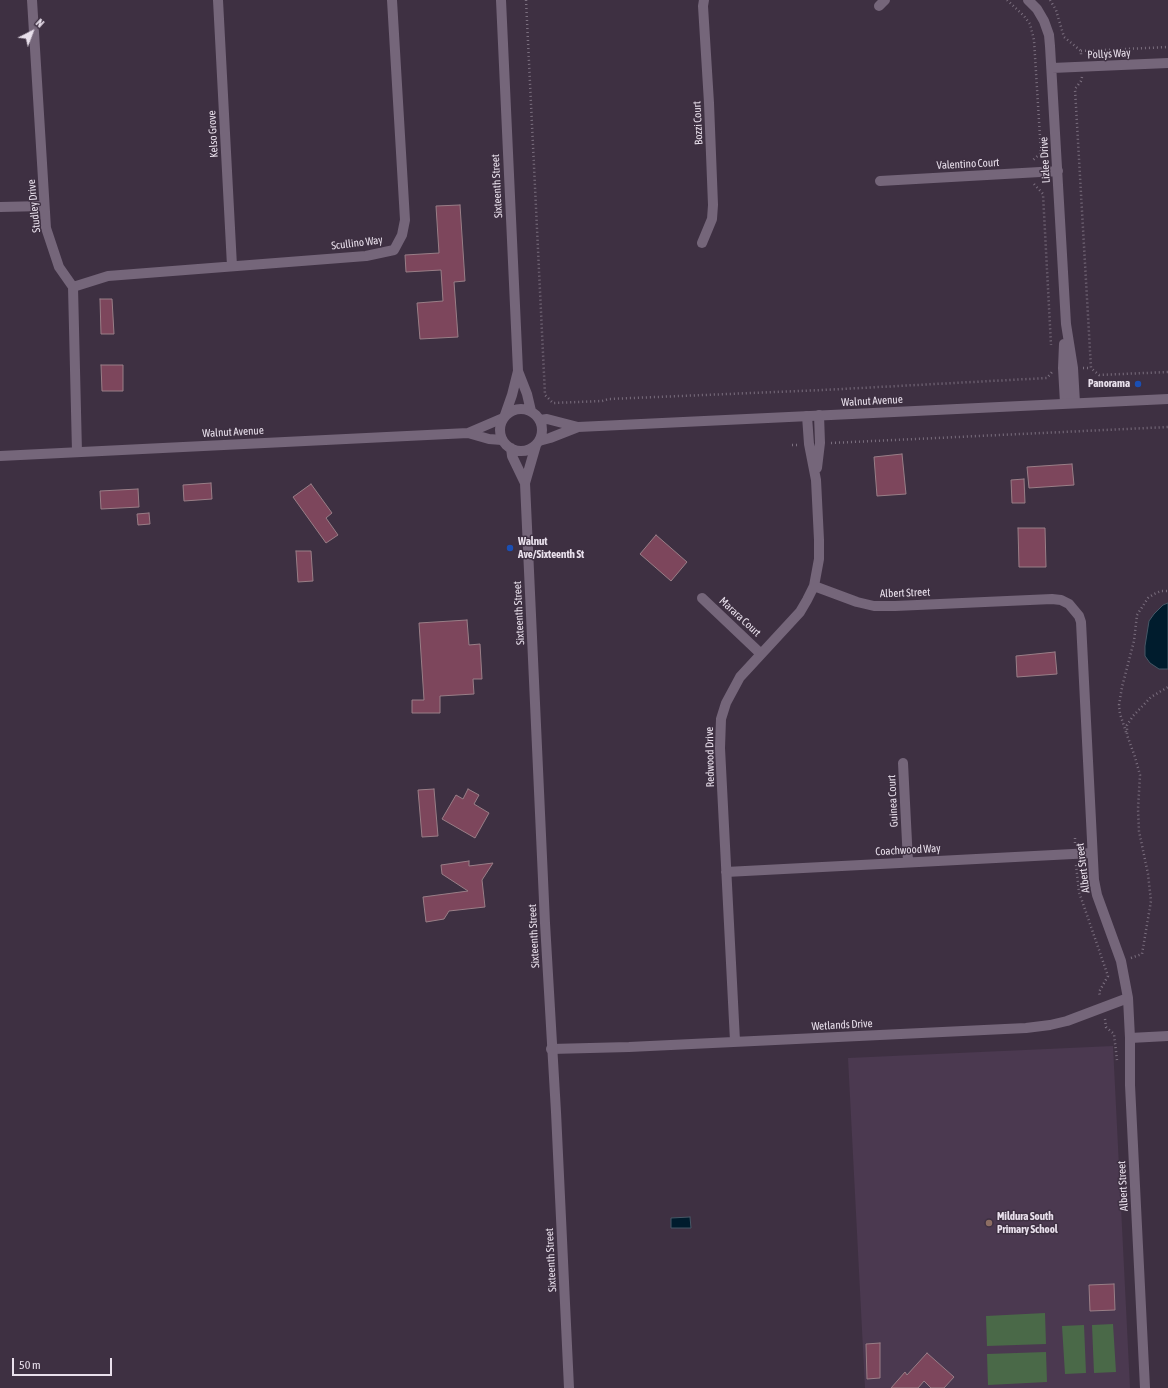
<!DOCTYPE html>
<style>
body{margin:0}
#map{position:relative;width:1168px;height:1388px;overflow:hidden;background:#3e3042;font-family:"Asap Condensed",sans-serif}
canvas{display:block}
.north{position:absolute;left:12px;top:12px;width:40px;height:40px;-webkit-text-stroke:3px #3e3042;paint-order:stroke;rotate:42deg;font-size:11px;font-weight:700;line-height:16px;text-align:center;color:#e9e0ec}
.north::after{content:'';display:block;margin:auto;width:14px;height:18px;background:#e9e0ec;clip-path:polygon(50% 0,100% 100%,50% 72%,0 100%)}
.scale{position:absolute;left:12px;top:1358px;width:100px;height:18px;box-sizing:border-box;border:2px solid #e9e0ec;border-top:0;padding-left:5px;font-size:12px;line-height:14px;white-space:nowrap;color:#e9e0ec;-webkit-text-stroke:3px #3e3042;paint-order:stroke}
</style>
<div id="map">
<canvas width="1168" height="1388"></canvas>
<div class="north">N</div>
<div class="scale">50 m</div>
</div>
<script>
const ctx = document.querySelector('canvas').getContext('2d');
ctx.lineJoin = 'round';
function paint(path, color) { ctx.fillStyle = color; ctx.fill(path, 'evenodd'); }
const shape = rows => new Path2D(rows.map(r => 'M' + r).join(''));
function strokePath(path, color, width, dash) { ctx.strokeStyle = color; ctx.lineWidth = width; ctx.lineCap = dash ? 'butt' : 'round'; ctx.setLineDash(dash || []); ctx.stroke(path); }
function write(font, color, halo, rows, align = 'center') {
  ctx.font = font + ' "Asap Condensed",sans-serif'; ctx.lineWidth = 3; ctx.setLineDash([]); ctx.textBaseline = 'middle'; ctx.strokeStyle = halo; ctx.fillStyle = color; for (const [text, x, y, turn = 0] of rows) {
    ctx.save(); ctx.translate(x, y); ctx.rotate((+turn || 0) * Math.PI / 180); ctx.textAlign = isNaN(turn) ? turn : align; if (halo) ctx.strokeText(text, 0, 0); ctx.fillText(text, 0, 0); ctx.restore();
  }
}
paint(shape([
 [1113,1046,1130,1388,865,1388,848,1058]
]), '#4b3950');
paint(shape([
 [1045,1313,1046,1344,987,1346,986,1316],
 [1113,1324,1116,1372,1094,1373,1092,1325],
 [1084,1325,1086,1373,1065,1374,1062,1326],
 [1046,1352,1047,1382,988,1385,987,1354]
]), '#4a6948');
const water = shape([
 [1168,603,1168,669,1159,669,1150,663,1145,656,1145,646,1149,621,1154,614,1163,605,1168,603],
 [690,1217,691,1228,671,1228,671,1218,690,1217]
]);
paint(water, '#001c2d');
strokePath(water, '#465766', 1);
const building = shape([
 [460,205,465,281,454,282,458,337,420,339,417,303,443,301,441,270,406,272,405,255,439,253,436,206,460,205],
 [100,299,112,299,114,334,101,334,100,299],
 [101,365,123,365,123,391,102,391,101,365],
 [902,454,906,494,877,496,874,457,902,454],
 [1072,464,1074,485,1029,488,1027,467,1072,464],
 [1024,479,1025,503,1012,503,1011,480,1024,479],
 [211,483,212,499,184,501,183,485,211,483],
 [311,484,332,513,326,518,338,535,326,543,293,497,311,484],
 [138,489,139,507,101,509,100,491,138,489],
 [149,513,150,524,138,525,137,514,149,513],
 [1018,528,1045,528,1046,567,1019,567,1018,528],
 [656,535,687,562,671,581,640,554,656,535],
 [296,551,311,551,313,581,298,582,296,551],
 [467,620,469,645,480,644,482,679,473,679,474,694,440,696,440,713,412,713,412,700,424,700,419,623,467,620],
 [1055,652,1057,674,1017,677,1016,656,1055,652],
 [434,789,438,836,422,837,418,790,434,789],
 [468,789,479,795,474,804,489,813,475,838,442,819,456,795,463,799,468,789],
 [469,861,469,866,493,863,482,880,485,907,449,911,444,919,426,922,423,897,468,891,442,874,441,865,469,861],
 [1114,1284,1115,1310,1090,1311,1089,1285,1114,1284],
 [880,1343,880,1378,867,1379,866,1344,880,1343],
 [927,1353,954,1377,944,1388,931,1388,924,1381,918,1388,891,1388,905,1372,907,1375,927,1353]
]);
paint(building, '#7d465c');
strokePath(building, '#997e87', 1);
strokePath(shape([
 [526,0,545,395,553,403,602,401,609,399,823,390,1047,378,1052,372],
 [1007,0,1024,16,1030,24,1034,40,1041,153,1033,160,1033,161],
 [1050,0,1056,10,1064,37,1081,51,1081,56],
 [1081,51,1168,47],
 [1082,77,1081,81,1075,89,1091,368,1099,375,1168,372],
 [1034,184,1043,194,1051,345],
 [1083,368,1091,368],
 [831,443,1168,427],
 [792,445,798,445],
 [1126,732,1120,714,1119,705,1122,687,1134,641,1137,615,1148,598,1154,594,1161,591,1168,591],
 [1075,838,1075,844],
 [1076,865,1079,892,1108,976,1099,992,1100,996],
 [1131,958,1142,954,1151,901,1148,874,1139,831,1138,809,1140,775,1135,757,1127,735,1127,725,1133,716,1151,697,1168,687],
 [1105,1019,1106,1027,1114,1034,1117,1060]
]), '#7b6f7f', 2.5, [1, 3]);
strokePath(shape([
 [32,0,46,228,59,267,73,287,77,452],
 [218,0,232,266],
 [1028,0,1037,9,1044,21,1049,35,1050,46,1066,324,1073,368,1075,403],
 [879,6,885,0],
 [1052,68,1168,63],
 [880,181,1058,171],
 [0,207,44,206],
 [702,243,712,219,713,205,709,103,703,6,704,0],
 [73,287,108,276,366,256,394,250,402,235,405,220,392,0],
 [1064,344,1063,368,1065,403],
 [468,433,489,439,502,440],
 [0,456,468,433,503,418],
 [817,468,820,443,819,415],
 [814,586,857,602,874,606,895,606,1052,599,1061,600,1069,604,1079,616,1081,622,1094,880,1097,895,1121,961,1128,998,1130,1038,1130,1085,1145,1388],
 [702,598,761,654],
 [903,763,908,862],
 [726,872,1092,853],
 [1130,1038,1168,1036],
 [735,1041,720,748,721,719,726,703,740,677,800,612,807,600,814,586,819,559,819,540,816,480,809,444,807,416],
 [551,1049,629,1047,1026,1028,1050,1025,1067,1021,1128,998]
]), '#75667a', 10);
strokePath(shape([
 [501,0,518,371,512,395,505,415],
 [518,371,527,394,531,411],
 '500 430a21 21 0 1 1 42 0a21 21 0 1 1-42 0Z',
 [540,420,547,419,578,427,1168,399],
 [539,441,550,438,578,427],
 [536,445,525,483,545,923,556,1112,569,1388],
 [511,448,512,456,525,483]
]), '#75667a', 10);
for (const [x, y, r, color] of [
 [1138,384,4,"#1a4fb4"],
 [510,548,4,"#1a4fb4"],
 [989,1223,4,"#8d6e63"]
]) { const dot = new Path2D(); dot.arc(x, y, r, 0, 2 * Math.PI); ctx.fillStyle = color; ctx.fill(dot); strokePath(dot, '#3e3042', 1.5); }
write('11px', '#e9e0ec', '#3e3042', [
 ["Pollys Way",1109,54,-3],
 ["Bozzi Court",698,123,-93],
 ["Kelso Grove",213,134,-93],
 ["Lizlee Drive",1045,160,-93],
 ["Valentino Court",968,164,-3],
 ["Sixteenth Street",497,186,-93],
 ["Studley Drive",34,206,-96],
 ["Scullino Way",357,243,-7],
 ["Walnut Avenue",872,401,-3],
 ["Walnut Avenue",233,432,-3],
 ["Albert Street",905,593,-2],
 ["Sixteenth Street",519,613,-93],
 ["Marara Court",740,617,43],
 ["Redwood Drive",710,757,-91],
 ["Guinea Court",893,801,-93],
 ["Coachwood Way",908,850,-3],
 ["Albert Street",1083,868,-97],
 ["Sixteenth Street",534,936,-93],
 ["Wetlands Drive",842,1025,-3],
 ["Albert Street",1123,1186,-93],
 ["Sixteenth Street",551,1260,-93]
]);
write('bold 11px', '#e9e0ec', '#3e3042', [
 ["Panorama",1130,384,"right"],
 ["Walnut",518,542],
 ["Ave/Sixteenth St",518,555],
 ["Mildura South",997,1217],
 ["Primary School",997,1230]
], 'left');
</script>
